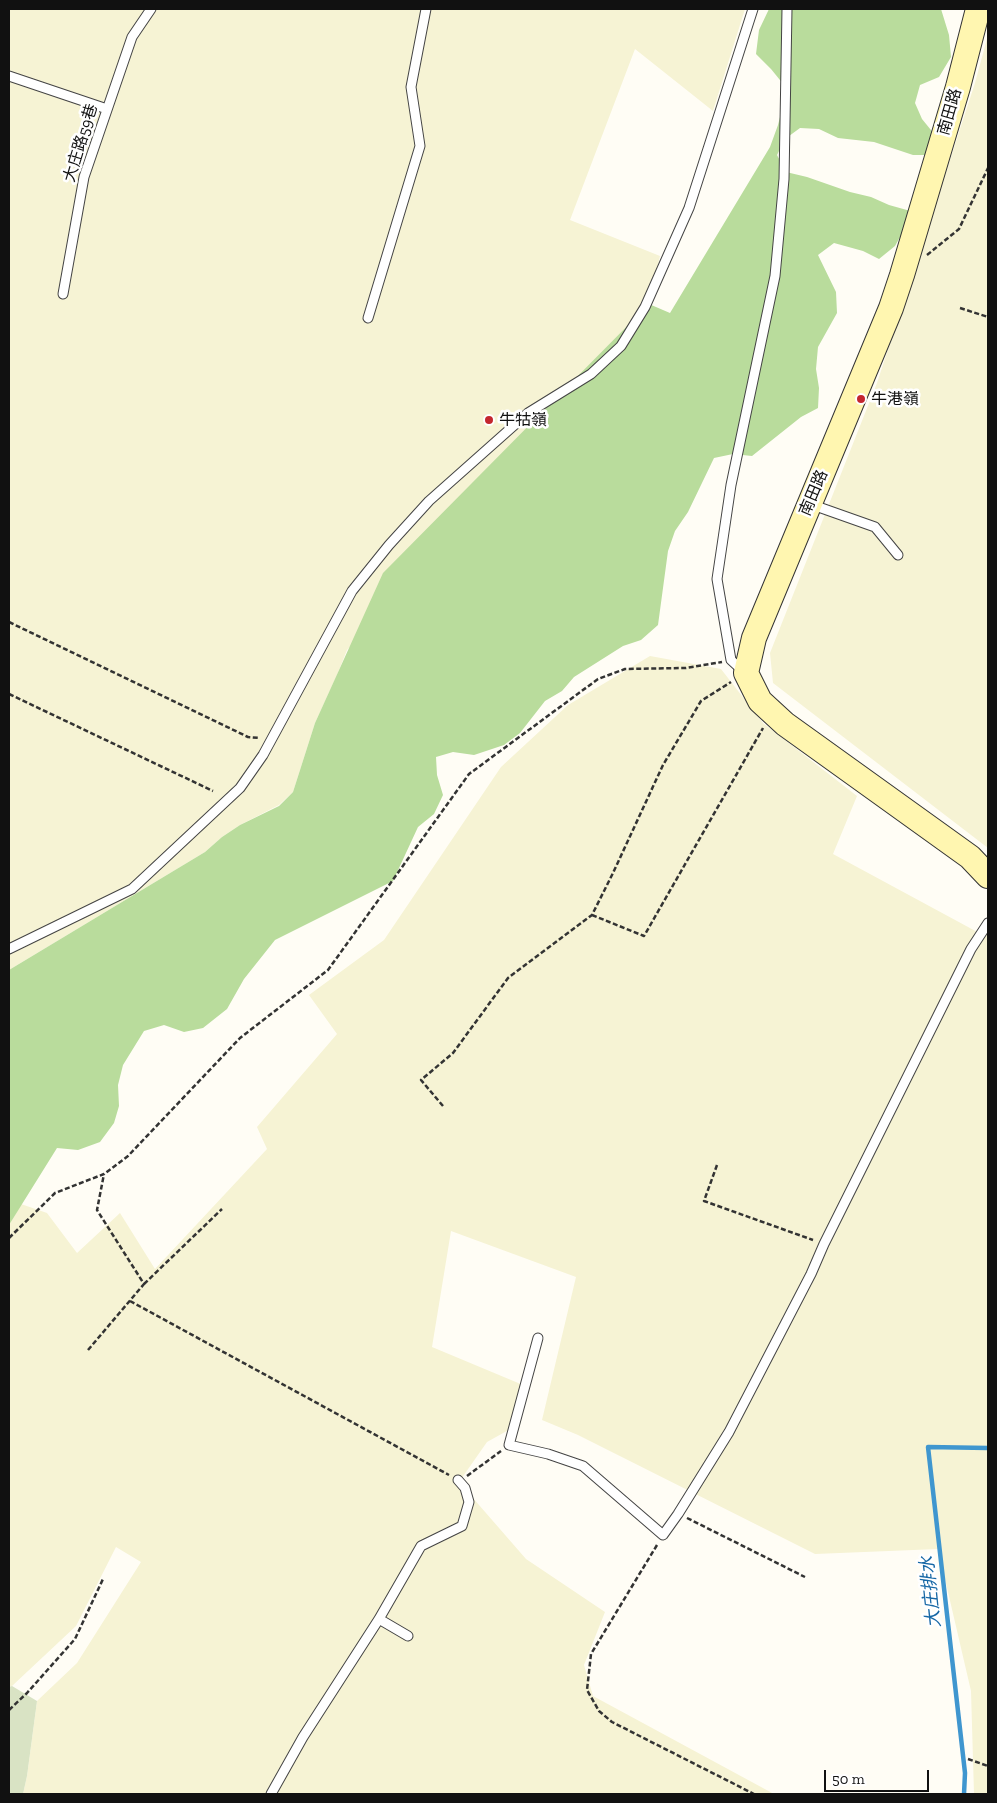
<!DOCTYPE html>
<meta charset="utf-8">
<style>
body{margin:0}
#map{position:relative;width:997px;height:1803px;overflow:hidden;background:#fffdf5;font-family:"Zilla Slab",serif}
canvas{display:block}
.frame{position:absolute;inset:0;border:10px solid #111;pointer-events:none}
.scale{position:absolute;left:824px;top:1770px;width:105px;height:22px;box-sizing:border-box;border:2px solid #111;border-top:0;padding-left:6px;font-size:15px;line-height:18px;white-space:nowrap;color:#111;-webkit-text-stroke:4px #fff;paint-order:stroke}
</style>
<div id="map">
<canvas width="997" height="1803"></canvas>
<div class="frame"></div>
<div class="scale">50 m</div>
</div>
<script>
const ctx = document.querySelector('canvas').getContext('2d');
ctx.lineJoin = 'round';
function paint(path, color) { ctx.fillStyle = color; ctx.fill(path, 'evenodd'); }
const shape = rows => new Path2D(rows.map(r => 'M' + r).join(''));
function strokePath(path, color, width, dash) { ctx.strokeStyle = color; ctx.lineWidth = width; ctx.lineCap = dash ? 'butt' : 'round'; ctx.setLineDash(dash || []); ctx.stroke(path); }
function write(font, color, halo, rows, align = 'center') {
  ctx.font = font + ' "Zilla Slab","Noto Sans TC",serif'; ctx.lineWidth = 5; ctx.setLineDash([]); ctx.textBaseline = 'middle'; ctx.strokeStyle = halo; ctx.fillStyle = color; for (const [text, x, y, turn = 0] of rows) {
    ctx.save(); ctx.translate(x, y); ctx.rotate((+turn || 0) * Math.PI / 180); ctx.textAlign = isNaN(turn) ? turn : align; if (halo) ctx.strokeText(text, 0, 0); ctx.fillText(text, 0, 0); ctx.restore();
  }
}
paint(shape([
 [9,9,745,9,713,111,635,49,570,220,660,256,649,304,347,650,337,675,315,723,293,792,279,805,240,825,222,837,205,852,9,970],
 [988,35,988,848,773,683,770,653,877,383,975,83],
 [650,656,721,669,763,723,857,796,833,854,981,934,988,925,988,1794,974,1794,971,1691,938,1549,815,1554,578,1435,542,1420,576,1277,451,1231,432,1347,523,1385,514,1427,487,1442,459,1482,526,1559,605,1612,584,1665,593,1696,774,1794,23,1794,27,1776,37,1701,77,1663,141,1562,116,1547,76,1626,12,1686,9,1687,9,1225,21,1204,47,1213,77,1253,120,1213,155,1269,267,1149,257,1127,337,1034,309,995,384,940,501,767,568,705]
]), '#f6f3d4');
paint(shape([
 [769,9,941,9,949,35,951,57,939,77,920,85,915,103,922,119,935,135,933,155,913,155,874,142,838,138,819,129,800,128,785,139,777,155,786,172,807,177,850,192,871,197,889,205,914,212,895,246,879,259,863,251,834,243,818,255,836,292,837,313,818,347,816,369,819,388,818,408,801,417,752,456,733,454,714,458,688,512,675,531,668,551,658,625,641,640,623,646,574,677,562,691,545,701,520,733,504,745,474,755,453,752,436,757,437,775,443,795,434,814,418,827,393,881,275,940,244,979,227,1009,203,1028,184,1032,164,1025,144,1031,123,1065,118,1085,119,1106,114,1123,100,1142,78,1150,57,1148,9,1225,9,970,205,852,222,837,240,825,279,806,293,792,315,723,383,573,649,304,670,313,770,147,778,125,783,105,784,85,771,69,756,54,759,30]
]), '#b9dc9c');
paint(shape([
 [12,1686,37,1701,27,1776,23,1794,9,1794,9,1687]
]), '#d9e3c4');
strokePath(shape([
 [964,1794,965,1773,928,1447,988,1448]
]), '#3f96cf', 4.5);
const service = shape([
 [9,76,107,109],
 [63,294,84,177,132,37,151,9],
 [368,318,420,146,411,87,426,9],
 [810,504,875,527,898,555],
 [743,671,731,660,717,579,731,485,775,276,784,179,787,9],
 [9,949,132,889,240,788,263,755,352,591,389,545,429,501,528,413,591,374,621,346,645,307,689,208,753,9],
 [538,1338,509,1445,548,1454,583,1466,663,1535,678,1514,729,1432,811,1274,824,1244,971,949,988,923],
 [379,1619,408,1636],
 [271,1794,303,1737,379,1619,421,1546,462,1526,469,1502,465,1488,458,1480]
]);
const secondary = shape([
 [978,9,958,87,902,275,891,308,754,638,746,673,760,701,785,724,970,857,988,876]
]);
strokePath(service, '#444', 11);
strokePath(secondary, '#333', 26);
strokePath(shape([
 [927,255,959,229,988,168],
 [960,308,988,317],
 [9,622,248,737,260,738],
 [9,694,213,791],
 [592,915,644,936,763,728],
 [443,1106,421,1080,453,1053,508,978,592,915,613,873,663,765,701,701,731,682],
 [717,1165,704,1201,813,1240],
 [9,1238,55,1193,104,1174,128,1156,240,1038,328,970,469,774,598,679,625,669,686,668,722,662],
 [144,1284,222,1209],
 [130,1301,449,1475],
 [88,1350,144,1284,97,1210,104,1174],
 [467,1476,501,1451],
 [687,1518,805,1577],
 [657,1545,591,1654,587,1690,599,1711,612,1722,754,1794],
 [9,1710,27,1693,75,1639,103,1579],
 [968,1759,988,1766]
]), '#333', 2.5, [5, 2.5]);
strokePath(service, '#fff', 9);
strokePath(secondary, '#fff6b0', 24);
for (const [x, y, r, color] of [
 [861,399,5,"#c4262e"],
 [489,420,5,"#c4262e"]
]) { const dot = new Path2D(); dot.arc(x, y, r, 0, 2 * Math.PI); ctx.fillStyle = color; ctx.fill(dot); strokePath(dot, '#fff', 2); }
write('16px', '#111', '#fff', [
 ["南田路",950,112,-74],
 ["大庄路59巷",81,143,-73],
 ["南田路",814,493,-67]
]);
write('16px', '#111', '#fff', [
 ["牛港嶺",871,399],
 ["牛牯嶺",499,420]
], 'left');
write('italic 18px', '#1768a6', '#fff', [
 ["大庄排水",931,1592,-96]
]);
</script>
